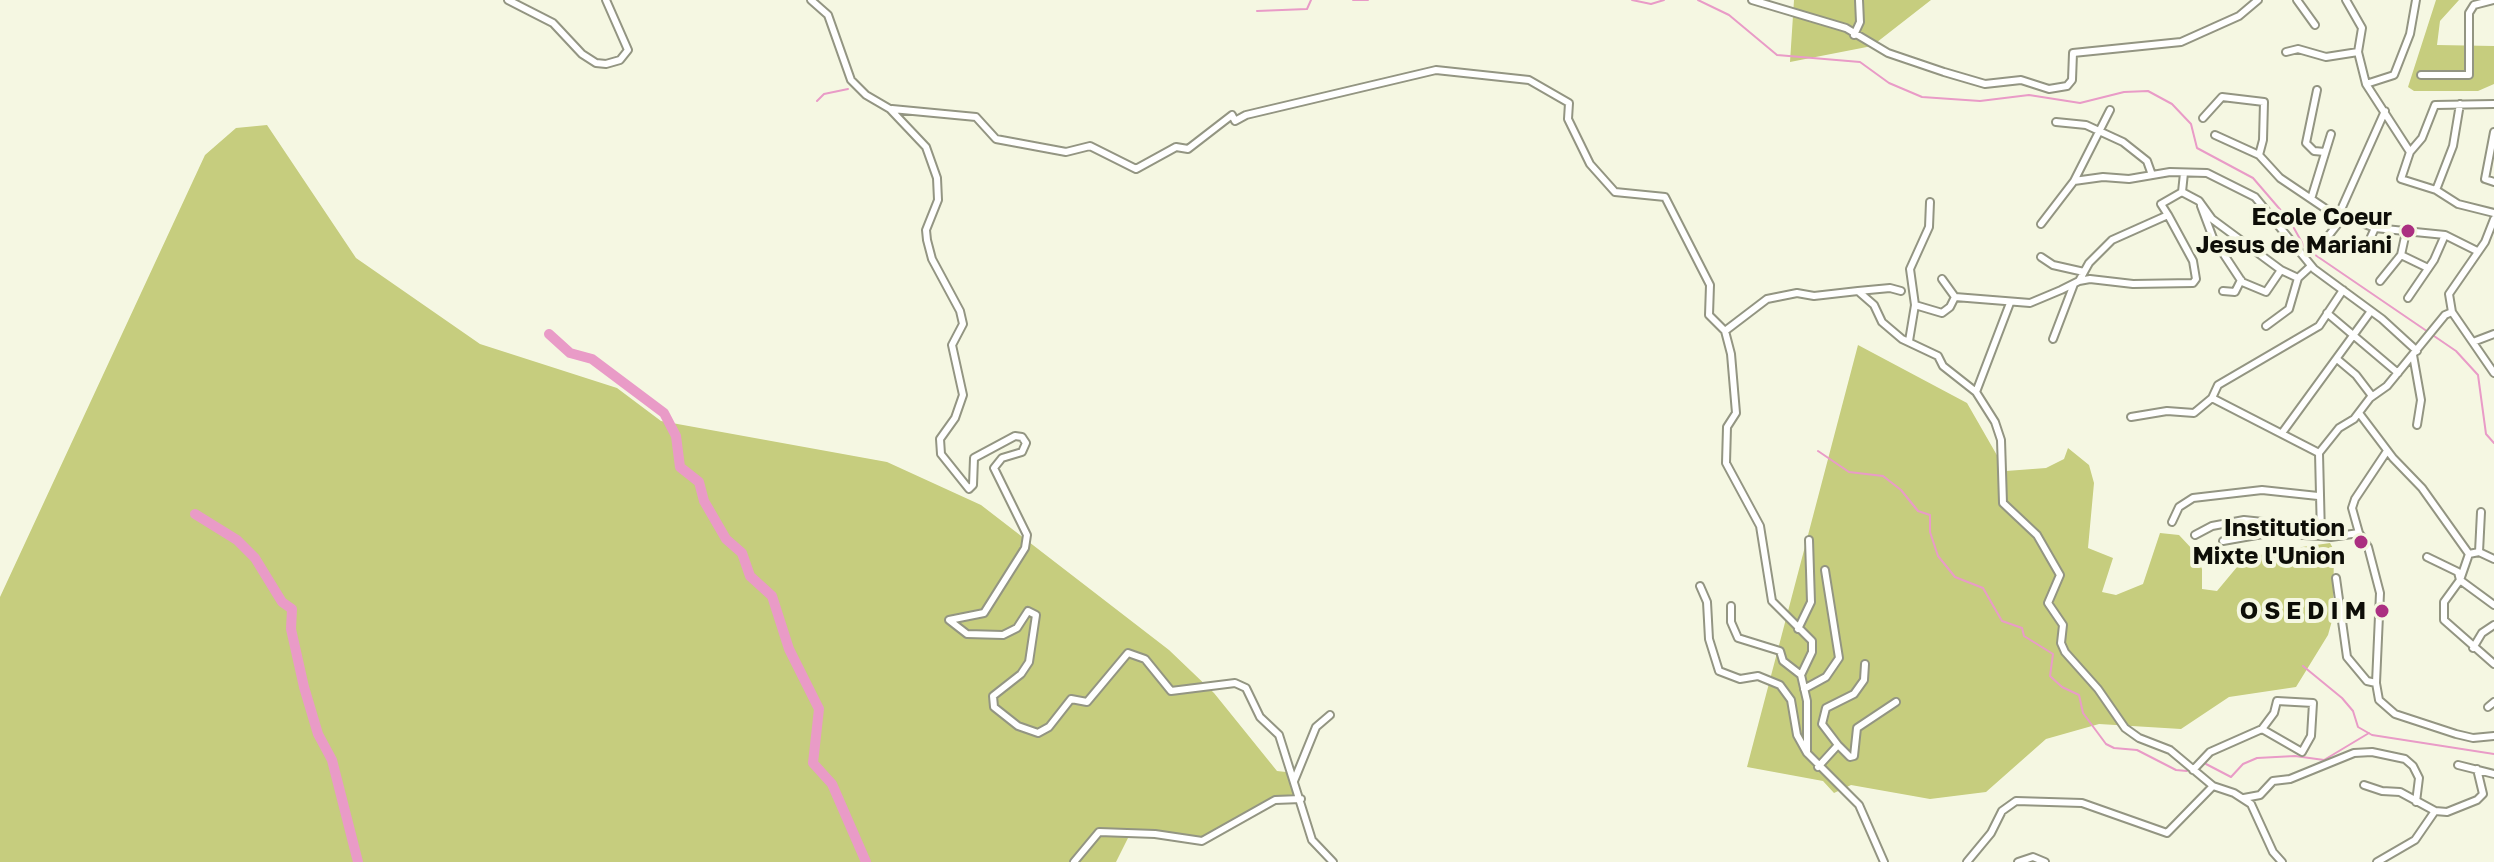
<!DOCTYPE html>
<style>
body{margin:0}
canvas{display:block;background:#f5f7e2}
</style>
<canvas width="2494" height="862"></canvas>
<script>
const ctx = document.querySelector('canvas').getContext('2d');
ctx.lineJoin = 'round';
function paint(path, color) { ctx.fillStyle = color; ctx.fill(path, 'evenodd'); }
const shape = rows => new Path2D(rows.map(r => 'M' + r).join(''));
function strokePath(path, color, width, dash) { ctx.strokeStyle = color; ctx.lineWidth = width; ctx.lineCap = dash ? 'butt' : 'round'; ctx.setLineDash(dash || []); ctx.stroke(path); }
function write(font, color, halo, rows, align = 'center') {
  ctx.font = font + ' "Golos Text",sans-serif'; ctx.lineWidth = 8; ctx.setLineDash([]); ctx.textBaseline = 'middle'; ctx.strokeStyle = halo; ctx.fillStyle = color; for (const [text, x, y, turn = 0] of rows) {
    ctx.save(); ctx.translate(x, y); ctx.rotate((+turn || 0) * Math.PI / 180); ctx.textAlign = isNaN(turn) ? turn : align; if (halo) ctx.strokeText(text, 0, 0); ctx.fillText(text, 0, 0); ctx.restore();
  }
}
paint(shape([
 [1794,0,1931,0,1872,46,1790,62],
 [2436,0,2459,0,2440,21,2437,45,2494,46,2494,84,2478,91,2414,91,2408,87],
 [267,125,356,258,480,344,617,388,661,421,887,462,981,505,1169,650,1214,693,1277,771,1286,772,1301,793,1272,802,1204,845,1130,834,1116,862,0,862,0,597,205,155,236,128],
 [1858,345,1967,403,2006,471,2046,468,2064,459,2068,448,2089,465,2094,483,2088,548,2113,558,2102,592,2116,595,2143,584,2160,533,2179,535,2194,551,2202,569,2202,589,2217,591,2237,567,2267,552,2330,543,2334,550,2333,617,2328,635,2296,687,2229,697,2181,729,2099,724,2046,739,1986,792,1930,799,1851,785,1834,793,1823,781,1747,767]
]), '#c6cd7e');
strokePath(shape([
 [1353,0,1368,0],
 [1632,0,1651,4,1664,0],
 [1698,0,1729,15,1777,55,1860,62,1889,83,1922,97,1980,101,2029,95,2080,103,2124,92,2148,91,2172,104,2191,124,2197,148,2253,178,2290,221,2305,248,2456,351,2478,375,2486,434,2494,443],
 [1257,11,1307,9,1311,0],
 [817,101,824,94,848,89],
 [1818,451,1849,472,1883,476,1901,490,1918,511,1930,515,1930,532,1938,556,1955,577,1983,588,2002,621,2022,628,2024,636,2053,654,2050,676,2062,687,2079,695,2083,713,2106,744,2114,748,2137,750,2176,770,2187,771],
 [2303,666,2342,698,2353,711,2358,727,2372,735,2494,754],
 [2206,764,2231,777,2243,764,2257,758,2295,756,2324,760,2369,733]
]), '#e99bc7', 2);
strokePath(shape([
 [549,334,570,353,592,359,664,413,676,436,680,467,699,482,704,501,726,539,742,553,750,576,772,596,789,649,819,709,813,763,832,784,866,862],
 [195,514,237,540,255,558,282,602,292,609,291,629,304,687,318,734,332,760,358,862]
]), '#e99bc7', 10);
const minor = shape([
 [508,0,553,23,582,54,596,63,606,64,620,60,628,50,606,0],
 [811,0,828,15,851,80,866,95,890,109,926,147,937,178,938,200,926,230,927,240,932,259,960,311,963,324,952,345,963,395,955,418,940,439,941,454,969,489,973,485,974,458,1015,436,1022,437,1026,443,1022,452,1002,458,994,468,1027,535,1025,548,984,613,949,620,967,634,1003,635,1017,628,1028,611,1036,615,1029,662,1021,674,993,696,994,707,1018,726,1038,733,1049,727,1071,699,1087,702,1128,653,1145,659,1171,691,1235,683,1246,688,1260,717,1279,735,1312,840,1333,862],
 [1752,0,1846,28,1888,53,1944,72,1985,84,2021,80,2049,89,2067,86,2072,80,2073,53,2181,42,2239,16,2258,0],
 [2297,0,2315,25],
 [2346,0,2362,28,2358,52,2366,84,2410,152,2401,179,2436,190],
 [1854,35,1860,22,1859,0],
 [2286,52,2298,49,2326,57,2358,52],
 [2421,75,2469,75,2469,13,2474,5,2493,0],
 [2366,84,2394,75,2410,34,2416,0],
 [2317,90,2306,143,2314,151,2325,152],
 [2460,104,2453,146,2436,190,2458,204,2494,213],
 [892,109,976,117,996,139,1066,152,1090,146,1136,169,1176,147,1188,149,1232,115,1235,121,1246,115,1436,70,1529,80,1569,103,1568,119,1590,164,1615,192,1665,197,1710,285,1709,315,1725,331,1731,354,1736,413,1727,427,1726,463,1760,526,1772,601,1812,641,1812,652,1801,675,1807,701,1807,753,1859,805,1884,862],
 [2203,118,2222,97,2264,102,2263,140,2259,155],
 [2056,122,2086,125,2123,142,2147,161,2152,175],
 [2494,132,2485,179,2494,182],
 [2215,135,2259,155,2280,178,2326,209,2375,228,2445,235,2477,251],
 [2410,152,2422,138,2435,105,2494,104],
 [2184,173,2182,192,2199,201,2212,219,2281,270,2298,278,2311,266],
 [2074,181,2110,110],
 [2311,199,2331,134],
 [2201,206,2213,238,2242,282,2266,292,2281,270],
 [2339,214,2385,111],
 [2041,224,2074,181,2103,177,2129,179,2170,172,2207,173,2255,197,2314,269,2382,319,2417,351],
 [2319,248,2344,216],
 [2365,250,2375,228],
 [2401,255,2428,268],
 [2041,257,2053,265,2084,272],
 [1942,279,1955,297],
 [2079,281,2090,279,2133,284,2193,283,2196,279,2193,261,2168,215],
 [2380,281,2401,255,2406,232],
 [1858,291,1890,288,1901,291],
 [2223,291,2235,292,2241,280],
 [1955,297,2030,303,2061,290,2079,281,2089,263,2112,240,2168,215,2161,204,2182,192],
 [2408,298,2434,260,2445,235],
 [1915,305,1942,313,1950,307,1955,297],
 [2452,312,2449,294,2485,242,2494,219],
 [2327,313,2398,373],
 [2266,326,2289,309,2298,278],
 [1725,331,1767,299,1797,293,1814,296,1858,291,1874,305,1882,322,1902,339,1938,356,1943,366,1976,392,1995,422,2001,440,2003,503,2037,535,2060,575,2048,603,2063,625,2061,643,2065,652,2098,689,2125,728,2139,738,2170,750,2213,786,2234,793,2251,804,2273,852,2282,862],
 [2053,339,2074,284],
 [1909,341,1915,305,1910,269,1929,227,1930,202],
 [2473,342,2494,334],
 [2413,355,2421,400,2417,425],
 [2337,359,2356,375,2372,396],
 [1976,392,2010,303],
 [2212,398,2319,453],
 [2359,413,2393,458,2422,488,2469,554],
 [2131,417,2167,411,2194,413,2212,398,2218,385,2319,326,2343,290],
 [2282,433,2371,311],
 [2319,453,2339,428,2354,419,2370,398,2387,386,2445,315,2452,312,2494,373],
 [2319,453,2321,536,2331,537,2359,533,2352,508,2355,499,2387,451],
 [2172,522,2179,507,2193,498,2262,490,2318,496],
 [2359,533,2368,547,2380,593,2376,683,2379,700,2395,714,2456,734,2473,738,2494,736],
 [2195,535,2212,526,2244,520,2263,522,2268,533],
 [2223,541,2268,533,2321,536],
 [2479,552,2469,554,2460,580,2494,605],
 [2479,552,2481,512],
 [2479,552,2494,559],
 [2427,557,2458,572,2460,580,2444,602,2444,620,2494,664],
 [2336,578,2347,657,2367,681,2376,683],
 [1700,586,1707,602,1709,639,1719,671,1740,679,1758,676,1780,685,1791,700,1797,735,1807,753],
 [1731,606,1731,622,1738,638,1780,651,1783,661,1801,675],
 [1798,629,1811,602,1809,540],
 [2473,648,2482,633,2494,625],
 [1804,689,1826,677,1839,658,1825,570],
 [2488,707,2494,702],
 [1838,745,1850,757,1854,756,1857,728,1896,702],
 [2458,765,2494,774],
 [1818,767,1838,745,1822,724,1826,708,1854,694,1864,680,1865,664],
 [2193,770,2210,752,2262,729,2274,713,2277,701,2313,703,2311,736,2302,752,2262,729],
 [1294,781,1316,727,1330,715],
 [2364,785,2382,791,2400,792,2435,811,2447,812,2477,800,2483,794,2477,769],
 [2244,798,2260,795,2273,781,2290,779,2354,753,2372,752,2405,759,2413,766,2419,778,2416,802],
 [1074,862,1099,832,1155,834,1202,841,1275,800,1301,799],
 [1967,862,1991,833,2002,811,2016,801,2082,803,2167,833,2213,786],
 [2018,862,2033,857,2045,862],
 [2377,862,2415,840,2435,811]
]);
strokePath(minor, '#939582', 10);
strokePath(minor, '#fff', 6);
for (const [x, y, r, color] of [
 [2408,231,8,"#ab2f81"],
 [2361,542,8,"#ab2f81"],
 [2382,611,8,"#ab2f81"]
]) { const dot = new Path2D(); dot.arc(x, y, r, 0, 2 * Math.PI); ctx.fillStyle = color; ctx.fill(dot); strokePath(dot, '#f5f7e2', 3); }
write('bold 24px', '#0e0e08', '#f5f7e2', [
 ["Ecole Coeur",2392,217],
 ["Jesus de Mariani",2392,245],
 ["Institution",2345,528],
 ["Mixte l'Union",2345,556],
 ["O S E D I M",2366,611]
], 'right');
</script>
